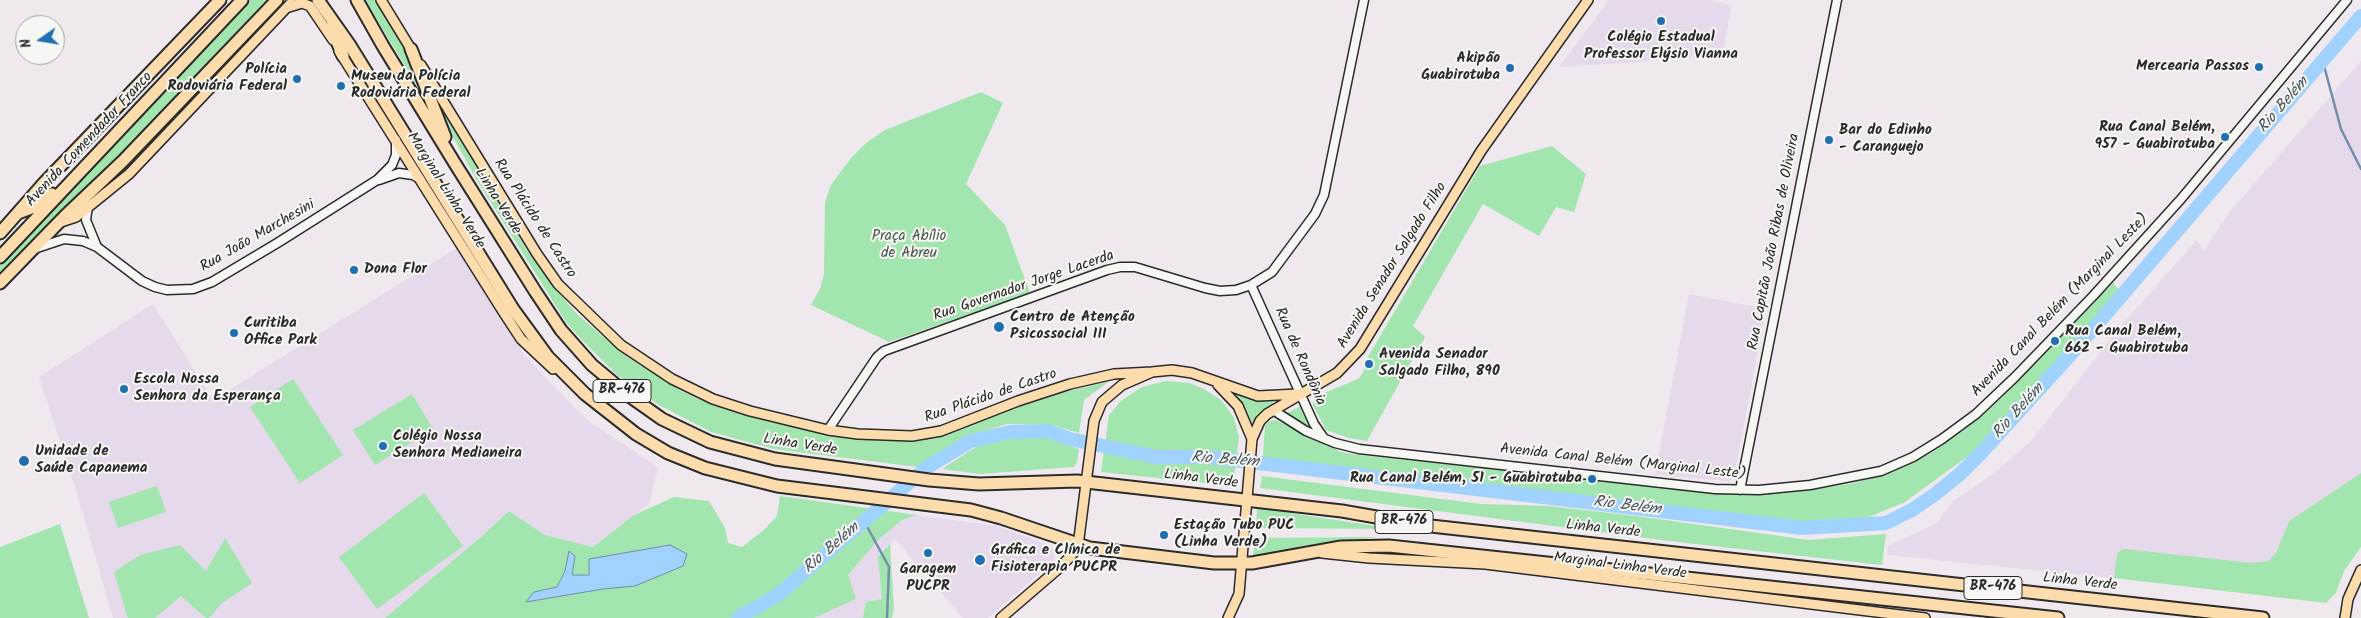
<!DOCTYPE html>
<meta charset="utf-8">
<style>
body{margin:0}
#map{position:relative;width:2361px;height:618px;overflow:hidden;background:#efe9ef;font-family:Kalam,sans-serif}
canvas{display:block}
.north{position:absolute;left:15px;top:15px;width:50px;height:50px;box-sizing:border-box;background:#f6f6f2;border:1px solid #a5a5a2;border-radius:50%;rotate:257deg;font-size:14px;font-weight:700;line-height:20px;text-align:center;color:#2b2b2b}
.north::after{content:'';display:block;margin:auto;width:18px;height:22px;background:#1f6fb2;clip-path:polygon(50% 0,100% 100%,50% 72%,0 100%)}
</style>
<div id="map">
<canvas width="2361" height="618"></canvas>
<div class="north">N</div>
</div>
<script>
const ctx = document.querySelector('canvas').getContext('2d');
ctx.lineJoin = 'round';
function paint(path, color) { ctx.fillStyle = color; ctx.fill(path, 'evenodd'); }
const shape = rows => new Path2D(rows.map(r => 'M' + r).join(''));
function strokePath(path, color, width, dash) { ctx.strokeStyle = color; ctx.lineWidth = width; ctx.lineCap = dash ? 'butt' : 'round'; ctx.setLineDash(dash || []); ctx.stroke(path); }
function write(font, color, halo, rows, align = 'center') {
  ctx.font = font + ' Kalam,sans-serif'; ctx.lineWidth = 4; ctx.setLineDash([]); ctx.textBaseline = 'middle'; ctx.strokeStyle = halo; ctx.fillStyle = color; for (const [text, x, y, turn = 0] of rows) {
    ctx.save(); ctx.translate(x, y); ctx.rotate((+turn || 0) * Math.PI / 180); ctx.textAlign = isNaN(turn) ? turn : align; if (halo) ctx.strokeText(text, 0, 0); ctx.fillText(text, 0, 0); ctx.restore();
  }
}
paint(shape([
 [1609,0,1710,0,1731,5,1723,56,1559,67],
 [2361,61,2361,473,2289,521,2274,557,2260,564,2117,553,2114,578,1887,555,1888,546,1937,523,1952,502,1993,474,2031,441,2119,328,2197,240,2204,251,2228,214],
 [457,248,525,356,587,420,658,467,650,503,593,547,545,535,509,511,482,536,385,618,113,618,75,487,39,377,153,304,213,400],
 [1689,294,1766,309,1734,477,1729,481,1655,475],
 [917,515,997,526,1050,545,1055,551,1055,557,1053,562,988,618,963,618,895,539,878,557,886,590,883,618,814,618,856,599,848,575,878,540,902,520]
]), '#e6d9eb');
paint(shape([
 [251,0,267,0,125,149,0,273,0,261],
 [365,0,378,0,404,43,430,107],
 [981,92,1003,103,966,184,1005,225,1030,293,889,342,811,305,820,289,824,274,825,202,831,185,851,158,866,143,885,130],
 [436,99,526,249,557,291,577,314,623,354,679,390,700,400,758,418,825,434,867,439,908,441,935,437,1047,396,1108,382,1084,400,1079,433,1052,425,1007,424,972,435,926,468,774,449,711,432,659,405,617,375,581,339,566,322,476,179,447,126],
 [1552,146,1586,174,1574,212,1556,207,1539,236,1483,204,1413,326,1425,337,1367,441,1349,438,1326,430,1313,405,1314,399,1317,396,1358,379,1363,373,1369,355,1480,166],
 [2113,283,2119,290,1982,446,1905,502,1862,520,1802,525,1356,472,1263,457,1265,425,1270,421,1276,420,1341,452,1359,455,1741,495,1788,493,1850,484,1880,476,1905,466,1933,452,1963,431,2000,399],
 [293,379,343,455,300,483,250,407],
 [1166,381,1189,383,1204,389,1221,400,1234,418,1239,437,1233,486,1101,472,1109,415,1121,401,1142,387],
 [1235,392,1261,400,1273,401,1273,404,1261,411,1255,423,1252,423,1234,394],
 [412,394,433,429,375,465,353,430],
 [1301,406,1311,429,1287,413],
 [1045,437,1079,449,1077,462,1074,467,979,474,942,469,987,440],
 [2361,473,2361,547,2344,571,2336,593,2326,603,2114,578,2117,553,2124,549,2252,563,2268,561,2276,553,2289,521],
 [1262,476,1481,504,1549,506,1636,516,1809,540,1886,534,1882,565,1669,541,1260,488],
 [157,486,166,512,118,528,109,502],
 [424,493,463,546,377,609,339,557],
 [780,496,917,515,902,520,878,540,848,575,856,599,814,618,385,618,482,536,509,511,545,535,593,547,634,515,674,497,709,501,725,528,728,543,742,547,764,530,777,516],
 [1257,508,1395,529,1256,528],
 [60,524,89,618,0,618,0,547],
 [1379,537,1332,542,1253,556,1255,538],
 [225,538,252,583,222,603,209,618,206,618,181,596,155,618,128,618,114,572,140,555,180,545,206,571],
 [890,544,894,608,892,618,863,618,866,602,882,599,878,557]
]), '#a2e5af');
const water = shape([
 [670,545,687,554,683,566,635,586,603,589,526,602,534,592,557,587,565,571,569,551,575,556,572,575,589,575,589,559,670,545]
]);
paint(water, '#a0d2fd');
strokePath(water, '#718fa9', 1);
strokePath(shape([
 [2323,62,2341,129,2361,169],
 [864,521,889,567,887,618]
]), '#718fa9', 2.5);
strokePath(shape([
 [738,618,778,595,926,468,971,441,1010,432,1049,431,1070,439,1156,457,1208,457,1242,461,1802,528,1886,523,1912,510,1934,495,1960,474,1982,452,2081,343,2361,16]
]), '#a0d2fd', 14);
const minor = shape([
 [379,180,399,173,413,175,420,179],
 [88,206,86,220,97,247],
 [37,248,64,239,83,241,97,247,142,281,155,287,167,290,193,289,212,282,279,242,377,180,392,165,396,155,396,140],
 [1251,285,1314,424,1323,437],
 [1273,410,1306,431,1335,443,1359,449,1715,489,1759,490,1810,485,1881,471,1913,457,1942,439,1976,414,2015,377,2094,295,2181,199,2347,0],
 [828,430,877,357,884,351,1107,270,1120,267,1135,267,1205,288,1220,291,1236,290,1251,285,1272,272,1315,214,1324,195,1364,0],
 [1740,490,1837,0]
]);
const major = shape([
 [381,0,414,54],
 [289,7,302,3,310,6,333,40],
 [339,51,504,313,521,339,553,369],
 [421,65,537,254,558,284,621,345,672,379,713,399,750,411,828,430,858,434,912,436,941,431,1018,401,1070,384,1114,374,1152,372],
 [61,222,76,217,129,174,291,3],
 [1218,385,1238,406,1252,439],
 [1322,553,1369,558,1485,564,1925,618],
 [1001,618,1058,569,1071,556,1078,546,1094,421,1102,402,1122,385,1152,372,1172,370,1192,373,1258,396,1298,394],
 [1228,618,1239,594,1252,439,1260,421,1267,414,1337,373,1360,349,1481,151,1588,0],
 [2345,618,2348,599,2361,570]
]);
const highway = shape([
 [318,0,349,44,513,309,548,357,585,394,636,434,668,453,705,468,777,486,971,510,1001,518,1090,548,1214,563,1252,563,1341,547,1389,546,2058,618],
 [357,0,383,46,454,162,535,291,561,330,592,365,628,395,662,419,710,442,775,459,929,480,979,484,1077,481,1342,511,1422,525,2263,618],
 [331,27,343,56],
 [411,49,445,137],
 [18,213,36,206,52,194],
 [0,233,45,182,220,0],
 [0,257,242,0],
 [0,283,65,216,123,161,277,0]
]);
strokePath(minor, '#2b2b2b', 11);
strokePath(major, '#2b2b2b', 12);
strokePath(highway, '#2b2b2b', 15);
strokePath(minor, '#f6f6f2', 8);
strokePath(major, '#fcdcac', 9);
strokePath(highway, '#fcdcac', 11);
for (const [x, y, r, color] of [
 [1661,21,5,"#1f6fb2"],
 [2259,67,5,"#1f6fb2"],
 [1510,68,5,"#1f6fb2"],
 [297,79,5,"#1f6fb2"],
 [341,86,5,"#1f6fb2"],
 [2225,137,5,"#1f6fb2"],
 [1829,140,5,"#1f6fb2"],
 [354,270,5,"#1f6fb2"],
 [999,327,6,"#1f6fb2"],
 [234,333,5,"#1f6fb2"],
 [2055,341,5,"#1f6fb2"],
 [1369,364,5,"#1f6fb2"],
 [124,389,5,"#1f6fb2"],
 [383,446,5,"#1f6fb2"],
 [24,461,6,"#1f6fb2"],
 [1592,479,5,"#1f6fb2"],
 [1164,535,5,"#1f6fb2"],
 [928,553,5,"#1f6fb2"],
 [980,560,6,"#1f6fb2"]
]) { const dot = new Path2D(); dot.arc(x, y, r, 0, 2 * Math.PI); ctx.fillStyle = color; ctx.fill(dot); strokePath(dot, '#f6f6f2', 2); }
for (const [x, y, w] of [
 [622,391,58],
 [1404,522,58],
 [1993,588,58]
]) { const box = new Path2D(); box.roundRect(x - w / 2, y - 11.5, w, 23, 4); ctx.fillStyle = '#f6f6f2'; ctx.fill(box); strokePath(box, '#2b2b2b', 1); }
write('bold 14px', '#2b2b2b', null, [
 ["BR-476",622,391],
 ["BR-476",1404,522],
 ["BR-476",1993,588]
]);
write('bold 15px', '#2b2b2b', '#f6f6f2', [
 ["Colégio Estadual",1661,38,"center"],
 ["Professor Elýsio Vianna",1661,55,"center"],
 ["Akipão",1500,59,"right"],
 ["Guabirotuba",1500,76,"right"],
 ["Mercearia Passos",2249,67,"right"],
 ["Polícia",287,70,"right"],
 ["Rodoviária Federal",287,87,"right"],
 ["Museu da Polícia",351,77],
 ["Rodoviária Federal",351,94],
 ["Rua Canal Belém,",2215,128,"right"],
 ["957 - Guabirotuba",2215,145,"right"],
 ["Bar do Edinho",1839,131],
 ["- Caranguejo",1839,148],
 ["Dona Flor",364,270],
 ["Centro de Atenção",1010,318],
 ["Psicossocial III",1010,335],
 ["Curitiba",244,324],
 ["Office Park",244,341],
 ["Rua Canal Belém,",2065,332],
 ["662 - Guabirotuba",2065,349],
 ["Avenida Senador",1379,355],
 ["Salgado Filho, 890",1379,372],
 ["Escola Nossa",134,380],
 ["Senhora da Esperança",134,397],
 ["Colégio Nossa",393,437],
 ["Senhora Medianeira",393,454],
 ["Unidade de",35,452],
 ["Saúde Capanema",35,469],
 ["Rua Canal Belém, 51 - Guabirotuba",1582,479,"right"],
 ["Estação Tubo PUC",1174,526],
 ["(Linha Verde)",1174,543],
 ["Gráfica e Clínica de",991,551],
 ["Fisioterapia PUCPR",991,568],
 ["Garagem",928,570,"center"],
 ["PUCPR",928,587,"center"]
], 'left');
write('15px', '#2b2b2b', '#f6f6f2', [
 ["Avenida Comendador Franco",90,140,-47],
 ["Marginal Linha Verde",445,191,58],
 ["Linha Verde",497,202,58],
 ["Rua Plácido de Castro",534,219,57],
 ["Rua João Marchesini",258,237,-30],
 ["Rua Capitão João Ribas de Oliveira",1775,242,-79],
 ["Avenida Senador Salgado Filho",1393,266,-58],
 ["Rua Governador Jorge Lacerda",1024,287,-19],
 ["Avenida Canal Belém (Marginal Leste)",2061,306,-46],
 ["Rua de Rondônia",1299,357,66],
 ["Rua Plácido de Castro",991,397,-19],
 ["Linha Verde",800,446,9],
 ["Avenida Canal Belém (Marginal Leste)",1623,463,6],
 ["Linha Verde",1201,480,7],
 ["Linha Verde",1603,530,6],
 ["Marginal Linha Verde",1620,567,7],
 ["Linha Verde",2080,583,6]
]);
write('15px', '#495a4c', '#f6f6f2', [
 ["Praça Abílio",909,237],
 ["de Abreu",909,254]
]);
write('italic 16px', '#485560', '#f6f6f2', [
 ["Rio Belém",2284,106,-49],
 ["Rio Belém",2019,412,-48],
 ["Rio Belém",1225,461,4],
 ["Rio Belém",1627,507,7],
 ["Rio Belém",832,549,-41]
]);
</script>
